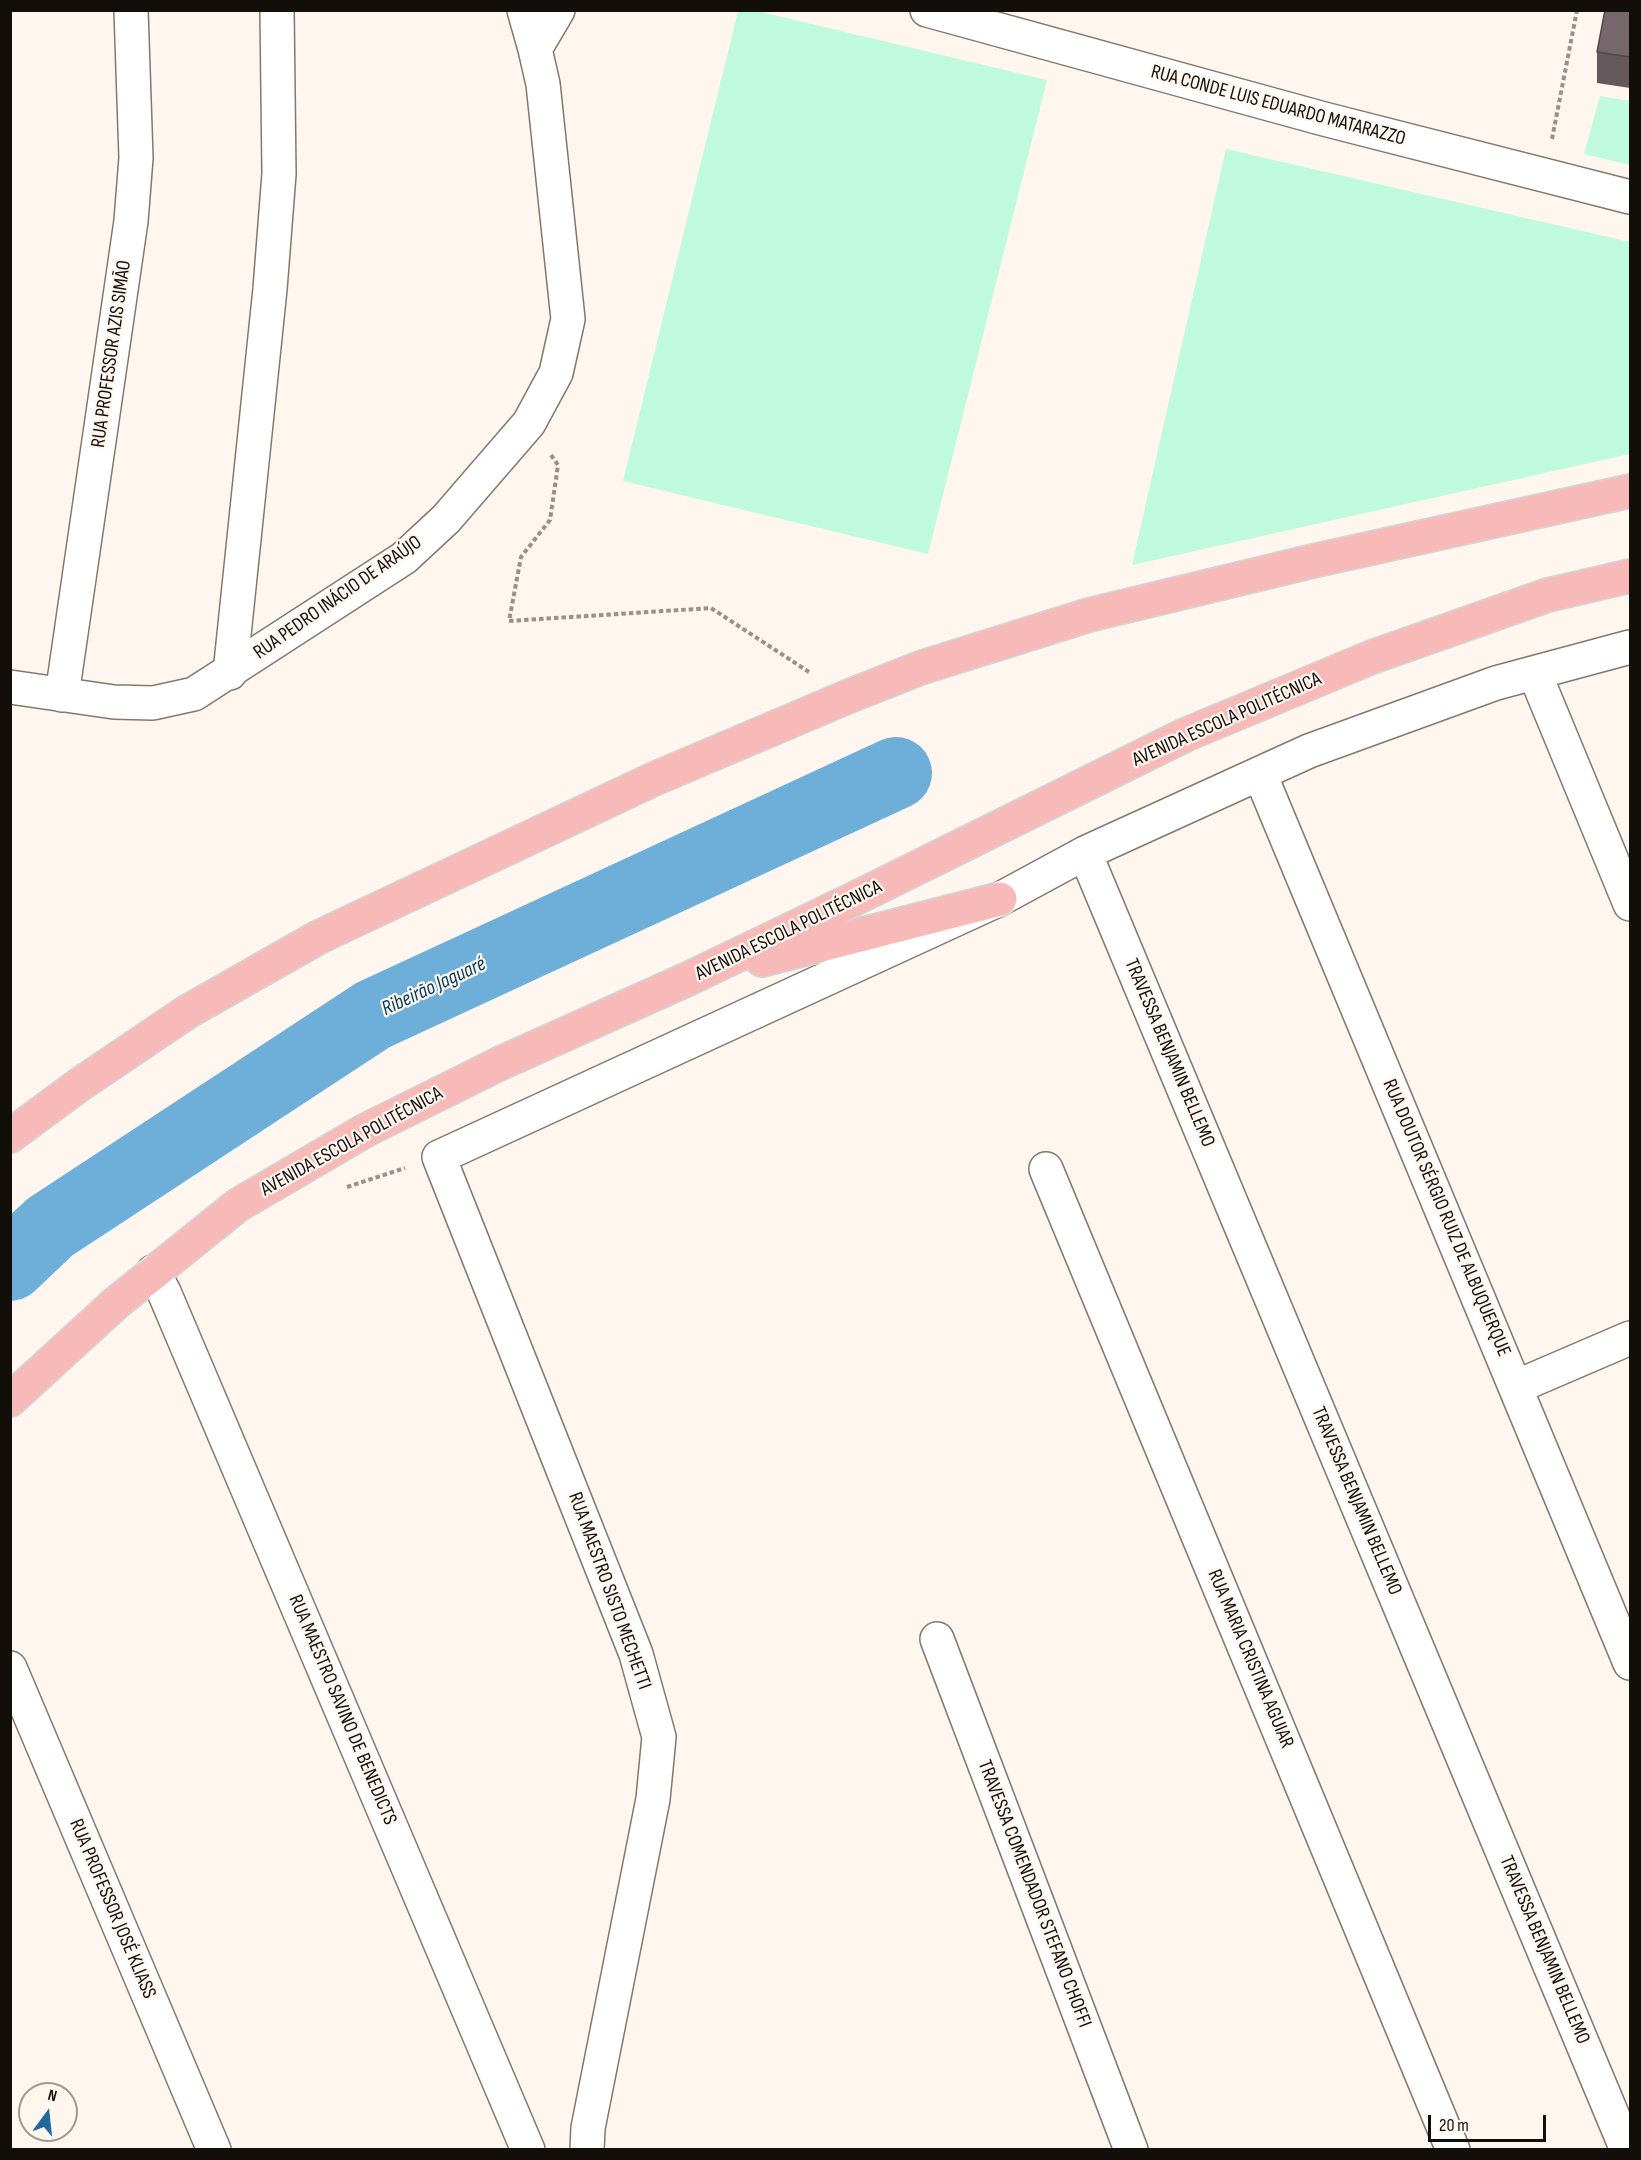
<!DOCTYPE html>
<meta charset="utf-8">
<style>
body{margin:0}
#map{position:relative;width:1641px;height:2160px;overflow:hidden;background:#fef6ef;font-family:"Sofia Sans Condensed",sans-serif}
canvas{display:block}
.frame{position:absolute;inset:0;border:12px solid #120e0a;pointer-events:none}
.north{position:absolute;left:18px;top:2082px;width:60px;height:60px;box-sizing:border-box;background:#fef6ef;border:2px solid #a09993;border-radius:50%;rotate:15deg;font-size:16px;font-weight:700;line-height:24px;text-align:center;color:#120e0a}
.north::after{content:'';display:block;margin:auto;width:21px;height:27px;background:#22699d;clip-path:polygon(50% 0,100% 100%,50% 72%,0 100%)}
.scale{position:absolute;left:1428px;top:2115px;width:118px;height:27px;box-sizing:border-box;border:3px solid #120e0a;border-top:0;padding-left:8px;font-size:18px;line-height:21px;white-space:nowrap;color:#120e0a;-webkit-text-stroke:4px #fef6ef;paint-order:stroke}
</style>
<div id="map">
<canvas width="1641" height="2160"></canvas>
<div class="frame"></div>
<div class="north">N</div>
<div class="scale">20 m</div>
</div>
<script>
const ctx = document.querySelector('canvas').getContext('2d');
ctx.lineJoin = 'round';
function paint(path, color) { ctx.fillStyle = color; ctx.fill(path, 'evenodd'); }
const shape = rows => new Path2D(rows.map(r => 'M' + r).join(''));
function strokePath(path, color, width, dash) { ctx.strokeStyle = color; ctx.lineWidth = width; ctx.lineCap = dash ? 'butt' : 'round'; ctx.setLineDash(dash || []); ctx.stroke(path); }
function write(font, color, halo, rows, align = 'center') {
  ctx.font = font + ' "Sofia Sans Condensed",sans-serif'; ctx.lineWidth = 4.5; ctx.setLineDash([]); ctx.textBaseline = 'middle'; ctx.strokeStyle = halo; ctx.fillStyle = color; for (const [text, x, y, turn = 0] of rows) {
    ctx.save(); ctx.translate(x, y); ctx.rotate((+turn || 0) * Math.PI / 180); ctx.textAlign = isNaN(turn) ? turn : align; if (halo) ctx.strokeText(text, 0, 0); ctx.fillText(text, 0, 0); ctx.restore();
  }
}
paint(shape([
 [738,11,757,11,1047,80,928,554,623,481],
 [1600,96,1630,101,1630,165,1584,154],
 [1226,149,1630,242,1630,454,1132,565]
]), '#bff9de');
strokePath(shape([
 [10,1265,50,1227,373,1015,896,773]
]), '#6eafda', 72);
const minor = shape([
 [524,10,535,49],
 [927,10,1324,119,1630,197],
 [230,673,270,289,279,174,277,10],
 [1535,674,1630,904],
 [10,687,114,702,153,703,194,694,404,558,446,519,529,423,556,373,568,319,543,84,535,49,558,10],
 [62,695,131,221,136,158,131,10],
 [1260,774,1630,1663],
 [1085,853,1627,2150],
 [1046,1169,1453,2150],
 [153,1272,164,1292,528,2150],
 [1516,1387,1630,1338],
 [937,1639,1131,2150],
 [10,1668,214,2150],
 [587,2150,588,2128,653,1799,659,1737,636,1654,439,1157,1000,899,1085,853,1309,751,1496,683,1630,647]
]);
const highway = shape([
 [762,960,1000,899],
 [10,1136,79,1085,187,1012,319,937,654,779,847,697,920,668,1089,615,1313,561,1630,491],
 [10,1400,116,1303,238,1205,366,1130,501,1063,690,978,854,899,1185,735,1372,657,1548,595,1630,576]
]);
strokePath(minor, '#84786e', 36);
strokePath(highway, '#d4d4d3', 36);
strokePath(shape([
 [1552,139,1577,10],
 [551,455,558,465,550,520,521,557,509,621,711,608,809,672],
 [347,1187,405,1168]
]), '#97918b', 4, [4.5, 3]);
strokePath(minor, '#fff', 33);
strokePath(highway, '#f7bab9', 33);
paint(shape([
 [1630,10,1630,88,1597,83,1597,52]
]), '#65595e');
const building = shape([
 [1605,10,1630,10,1630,57,1597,52,1605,10]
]);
paint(building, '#76676d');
strokePath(building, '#53484c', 1.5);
write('20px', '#120e0a', '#fef6ef', [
 ["RUA CONDE LUIS EDUARDO MATARAZZO",1278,106,15],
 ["RUA PROFESSOR AZIS SIMÃO",112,354,-82],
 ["RUA PEDRO INÁCIO DE ARAÚJO",338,598,-35],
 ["AVENIDA ESCOLA POLITÉCNICA",1227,720,-24],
 ["AVENIDA ESCOLA POLITÉCNICA",789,931,-26],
 ["TRAVESSA BENJAMIN BELLEMO",1169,1053,67],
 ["AVENIDA ESCOLA POLITÉCNICA",352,1142,-29],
 ["RUA DOUTOR SÉRGIO RUIZ DE ALBUQUERQUE",1446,1218,67],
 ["TRAVESSA BENJAMIN BELLEMO",1356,1501,67],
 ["RUA MAESTRO SISTO MECHETTI",609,1591,70],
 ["RUA MARIA CRISTINA AGUIAR",1250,1659,67],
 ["RUA MAESTRO SAVINO DE BENEDICTS",342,1710,67],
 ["TRAVESSA COMENDADOR STEFANO CHOFFI",1034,1894,69],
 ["RUA PROFESSOR JOSÉ KLIASS",112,1909,67],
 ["TRAVESSA BENJAMIN BELLEMO",1544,1950,67]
]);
write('italic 21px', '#053d5a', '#fef6ef', [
 ["Ribeirão Jaguaré",434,987,-25]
]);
</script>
